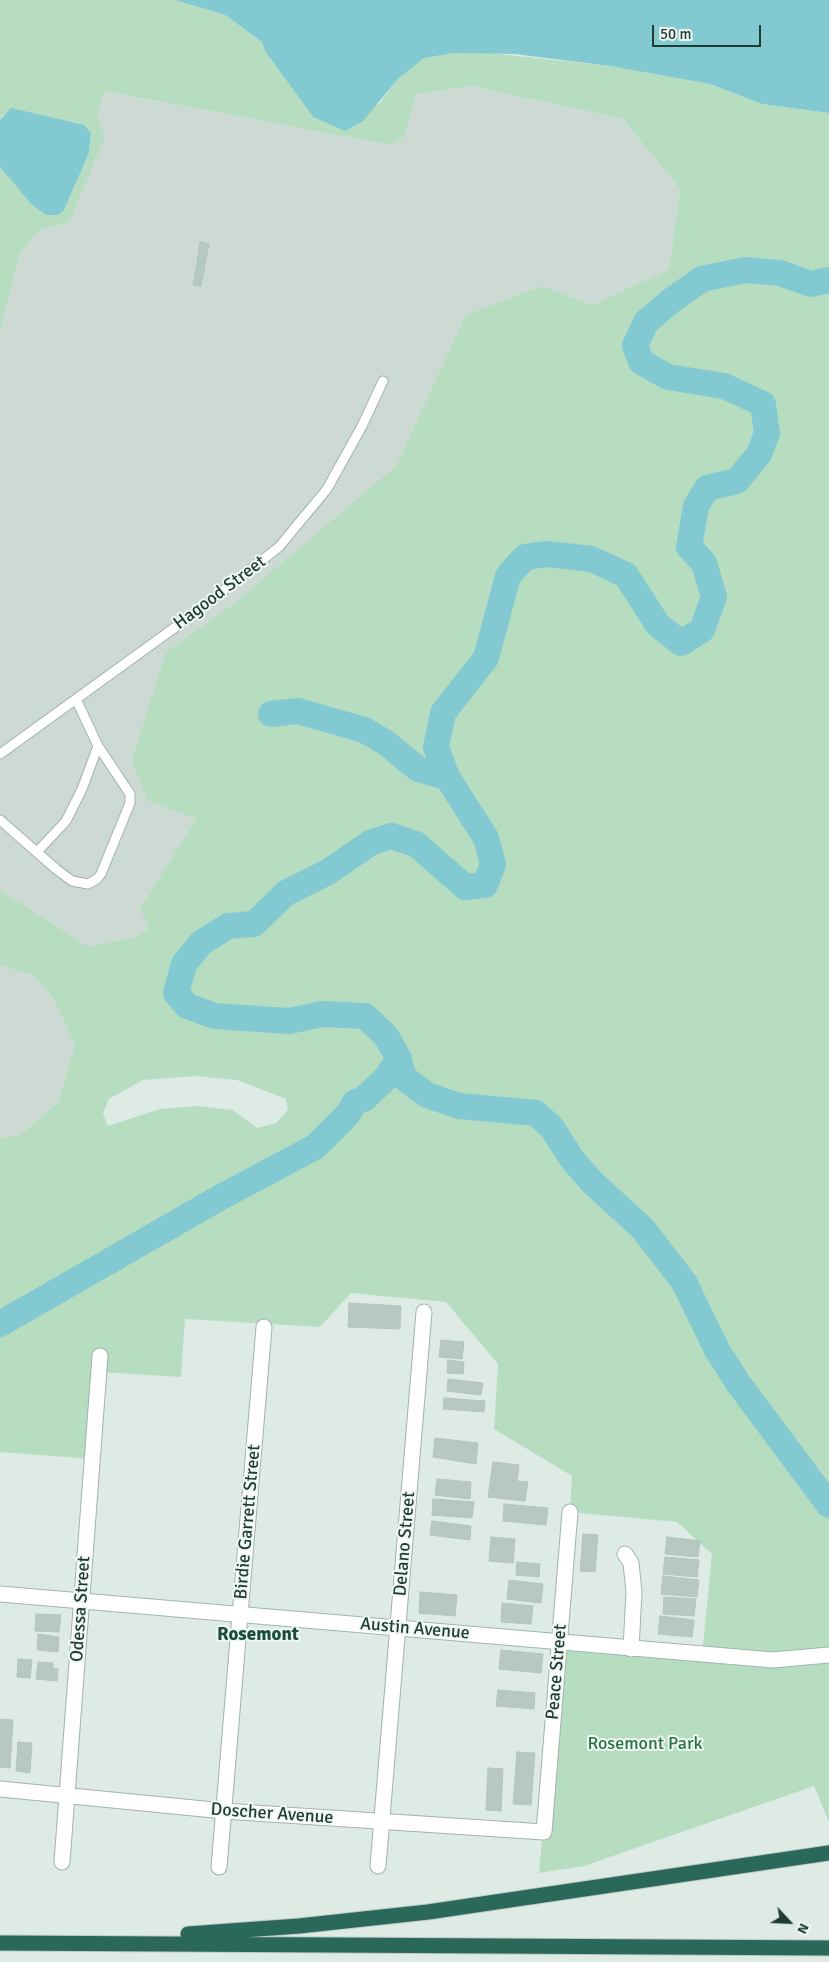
<!DOCTYPE html>
<style>
body{margin:0}
#map{position:relative;width:829px;height:1962px;overflow:hidden;background:#deebe5;font-family:Signika,sans-serif}
canvas{display:block}
.north{position:absolute;left:764px;top:1897px;width:50px;height:50px;-webkit-text-stroke:4px #eff7f3;paint-order:stroke;rotate:115deg;font-size:14px;font-weight:700;line-height:20px;text-align:center;color:#1f3b32}
.north::after{content:'';display:block;margin:auto;width:18px;height:22px;background:#1f3b32;clip-path:polygon(50% 0,100% 100%,50% 72%,0 100%)}
.scale{position:absolute;left:652px;top:25px;width:109px;height:22px;box-sizing:border-box;border:2px solid #1f3b32;border-top:0;padding-left:6px;font-size:15px;line-height:18px;white-space:nowrap;color:#1f3b32;-webkit-text-stroke:4px #eff7f3;paint-order:stroke}
</style>
<div id="map">
<canvas width="829" height="1962"></canvas>
<div class="north">N</div>
<div class="scale">50 m</div>
</div>
<script>
const ctx = document.querySelector('canvas').getContext('2d');
ctx.lineJoin = 'round';
function paint(path, color) { ctx.fillStyle = color; ctx.fill(path, 'evenodd'); }
const shape = rows => new Path2D(rows.map(r => 'M' + r).join(''));
function strokePath(path, color, width, dash) { ctx.strokeStyle = color; ctx.lineWidth = width; ctx.lineCap = dash ? 'butt' : 'round'; ctx.setLineDash(dash || []); ctx.stroke(path); }
function write(font, color, halo, rows, align = 'center') {
  ctx.font = font + ' Signika,sans-serif'; ctx.lineWidth = 4; ctx.setLineDash([]); ctx.textBaseline = 'middle'; ctx.strokeStyle = halo; ctx.fillStyle = color; for (const [text, x, y, turn = 0] of rows) {
    ctx.save(); ctx.translate(x, y); ctx.rotate((+turn || 0) * Math.PI / 180); ctx.textAlign = isNaN(turn) ? turn : align; if (halo) ctx.strokeText(text, 0, 0); ctx.fillText(text, 0, 0); ctx.restore();
  }
}
paint(shape([
 [471,86,623,119,680,189,669,269,593,305,542,286,467,315,396,466,148,801,196,819,141,909,149,928,136,937,88,948,0,890,0,331,20,253,41,229,69,223,104,137,97,117,103,91,390,145,405,135,416,94],
 [0,964,33,975,53,998,75,1045,58,1102,20,1135,0,1138]
]), '#cddad4');
paint(shape([
 [0,0,175,0,225,15,262,42,265,51,313,117,379,104,398,79,424,58,454,53,481,52,610,66,710,84,762,104,829,113,829,1822,814,1786,584,1866,539,1873,560,1643,702,1654,712,1554,677,1522,570,1512,572,1476,494,1429,498,1364,446,1302,351,1293,320,1327,185,1319,181,1377,99,1372,92,1459,0,1452,0,1138,20,1135,58,1102,75,1045,53,998,33,975,0,965,0,890,88,947,136,937,149,928,140,909,196,819,148,801,132,760,166,652,234,604,396,466,466,315,542,286,593,305,669,269,680,189,623,119,471,86,416,94,405,136,390,145,104,91,97,117,105,137,69,223,41,229,20,253,0,331,0,167,32,205,46,215,64,210,89,153,91,133,3,115,0,120],
 [195,1076,237,1080,286,1099,288,1110,276,1123,257,1128,232,1110,198,1106,160,1109,108,1126,103,1114,109,1099,143,1080]
]), '#b6ddbf');
paint(shape([
 [175,0,829,0,829,113,762,104,710,84,610,66,514,54,454,53,424,58,398,79,363,121,345,131,313,117,265,51,262,42,225,15],
 [11,108,84,125,91,133,89,153,64,210,58,215,46,215,32,205,0,167,0,120]
]), '#83c9d2');
strokePath(shape([
 [672,1277,829,1493]
]), '#83c9d2', 4.5);
strokePath(shape([
 [829,280,811,284,780,273,745,270,702,279,672,300,646,322,635,346,641,362,668,377,724,386,763,404,767,433,759,454,737,481,707,488,696,506,689,547,704,563,714,597,702,630,681,643,658,625,626,575,591,559,547,554,525,557,508,576,486,658,443,713,436,747,447,777,486,838,493,864,485,885,465,887,416,844,391,836,370,843,328,872,286,893,254,924,228,926,201,943,184,964,176,993,187,1006,215,1016,289,1021,323,1014,365,1016,386,1036,399,1059,403,1077,427,1095,459,1106,536,1113,552,1128,572,1159,592,1182,643,1229,684,1282,717,1350,738,1383,829,1505],
 [271,714,298,711,364,730,385,742,418,769,447,777],
 [0,1324,221,1197,315,1147,348,1114,355,1102,364,1099,386,1078,399,1059]
]), '#83c9d2', 26);
const building = shape([
 [200,242,209,244,205,264,197,263,200,242],
 [197,264,205,265,201,286,193,285,197,264],
 [349,1303,401,1306,400,1329,348,1327,349,1303],
 [441,1340,464,1342,462,1359,439,1357,441,1340],
 [448,1360,464,1362,463,1374,447,1373,448,1360],
 [448,1379,483,1383,481,1395,447,1391,448,1379],
 [444,1398,485,1401,484,1412,443,1409,444,1398],
 [435,1438,478,1443,476,1464,433,1457,435,1438],
 [493,1462,519,1465,517,1481,528,1482,525,1501,488,1497,493,1462],
 [437,1479,471,1482,470,1499,435,1495,437,1479],
 [433,1499,474,1502,472,1518,432,1515,433,1499],
 [504,1504,548,1508,546,1525,503,1521,504,1504],
 [432,1521,471,1526,470,1540,430,1535,432,1521],
 [583,1534,598,1535,595,1572,580,1571,583,1534],
 [491,1537,515,1539,513,1563,489,1561,491,1537],
 [667,1537,700,1541,698,1557,665,1554,667,1537],
 [665,1557,699,1560,697,1577,663,1574,665,1557],
 [517,1562,540,1564,539,1577,516,1575,517,1562],
 [663,1576,699,1580,697,1597,661,1594,663,1576],
 [509,1580,543,1584,541,1603,507,1599,509,1580],
 [420,1592,457,1595,455,1616,419,1613,420,1592],
 [664,1597,696,1599,694,1616,663,1614,664,1597],
 [502,1603,533,1606,531,1624,501,1622,502,1603],
 [36,1614,61,1615,59,1632,35,1631,36,1614],
 [660,1616,694,1620,692,1637,658,1634,660,1616],
 [38,1634,59,1637,58,1652,37,1650,38,1634],
 [501,1650,543,1654,541,1673,499,1669,501,1650],
 [18,1659,32,1660,30,1678,17,1677,18,1659],
 [38,1662,53,1663,53,1669,58,1669,57,1681,36,1679,38,1662],
 [498,1690,535,1693,534,1709,496,1706,498,1690],
 [0,1719,13,1720,10,1768,0,1767,0,1719],
 [18,1742,32,1743,30,1773,16,1771,18,1742],
 [517,1752,535,1753,531,1805,513,1804,517,1752],
 [488,1768,503,1769,501,1811,486,1810,488,1768]
]);
paint(building, '#b7c8c0');
strokePath(building, '#b1c4bb', 1);
const lane = shape([
 [0,754,188,618,279,547,327,489,362,426,383,381],
 [0,820,56,869,72,881,88,884,97,879,101,874,130,803,130,794,98,746,76,699],
 [37,852,66,821,82,789,98,746]
]);
const street = shape([
 [625,1554,631,1563,634,1592,631,1649],
 [0,1789,224,1811,544,1832,570,1512],
 [62,1862,100,1356],
 [378,1866,424,1312],
 [219,1867,264,1327]
]);
const secondary = shape([
 [0,1594,773,1660,829,1655]
]);
const highway = shape([
 [188,1934,299,1926,428,1912,829,1853],
 [0,1943,829,1948]
]);
strokePath(lane, '#a1b3ac', 11);
strokePath(street, '#a1b3ac', 17);
strokePath(secondary, '#9db7ad', 17);
strokePath(highway, '#c0c8c6', 17);
strokePath(lane, '#fff', 9);
strokePath(street, '#fff', 15);
strokePath(secondary, '#fff', 15);
strokePath(highway, '#2a6859', 15);
write('18px', '#1f3b32', '#eff7f3', [
 ["Hagood Street",220,593,-37],
 ["Birdie Garrett Street",248,1522,-85],
 ["Delano Street",405,1544,-85],
 ["Odessa Street",81,1609,-86],
 ["Austin Avenue",415,1629,5],
 ["Peace Street",557,1672,-85],
 ["Doscher Avenue",272,1814,4]
]);
write('18px', '#287343', '#eff7f3', [
 ["Rosemont Park",645,1744]
]);
write('bold 19px', '#1b4d3f', '#eff7f3', [
 ["Rosemont",258,1635]
]);
</script>
